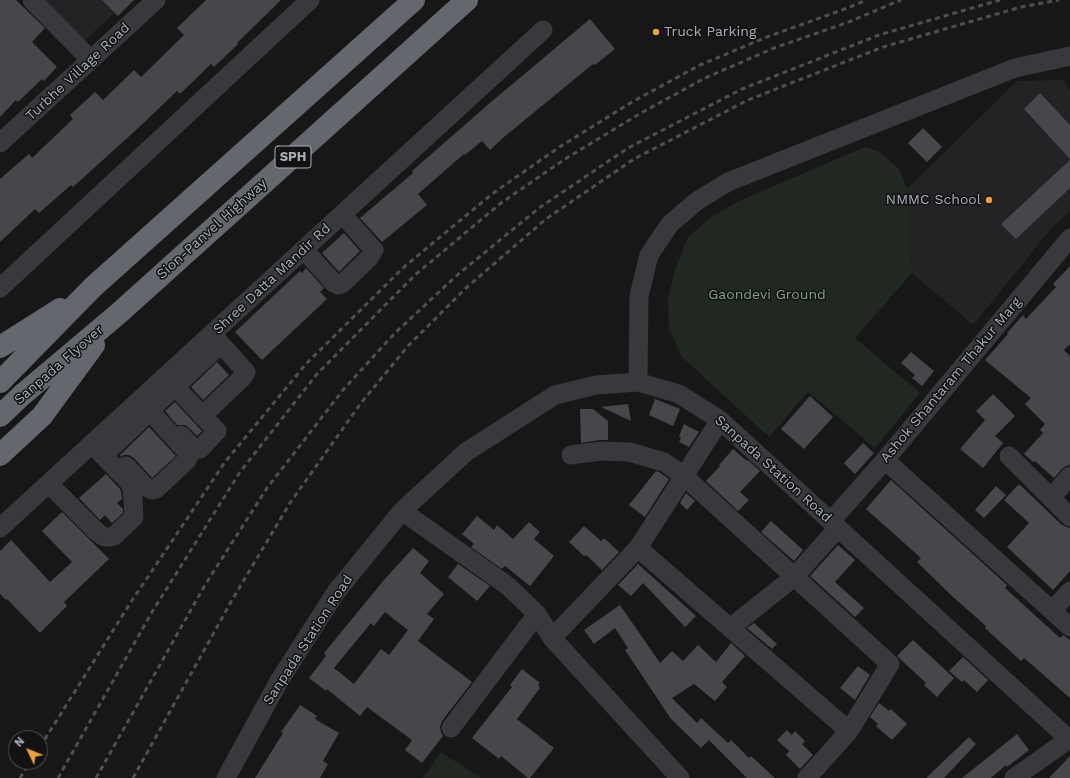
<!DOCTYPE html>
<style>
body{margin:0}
#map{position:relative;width:1070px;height:778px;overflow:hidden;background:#171718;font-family:"Work Sans",sans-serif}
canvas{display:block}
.north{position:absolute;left:8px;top:730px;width:40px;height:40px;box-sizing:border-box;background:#121213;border:1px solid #4e5155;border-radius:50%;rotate:313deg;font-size:11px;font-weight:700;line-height:16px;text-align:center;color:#a9afb8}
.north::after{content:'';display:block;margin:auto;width:14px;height:18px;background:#eca13b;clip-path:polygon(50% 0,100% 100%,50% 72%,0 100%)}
</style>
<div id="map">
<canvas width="1070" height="778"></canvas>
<div class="north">N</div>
</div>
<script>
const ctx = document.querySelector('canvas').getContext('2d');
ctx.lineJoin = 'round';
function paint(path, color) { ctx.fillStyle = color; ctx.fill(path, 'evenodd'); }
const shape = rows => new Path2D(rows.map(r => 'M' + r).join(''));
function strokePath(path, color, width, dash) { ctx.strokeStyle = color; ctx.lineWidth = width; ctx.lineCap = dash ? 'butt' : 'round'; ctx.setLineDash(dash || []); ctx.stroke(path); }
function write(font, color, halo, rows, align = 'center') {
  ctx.font = font + ' "Work Sans",sans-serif'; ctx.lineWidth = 3; ctx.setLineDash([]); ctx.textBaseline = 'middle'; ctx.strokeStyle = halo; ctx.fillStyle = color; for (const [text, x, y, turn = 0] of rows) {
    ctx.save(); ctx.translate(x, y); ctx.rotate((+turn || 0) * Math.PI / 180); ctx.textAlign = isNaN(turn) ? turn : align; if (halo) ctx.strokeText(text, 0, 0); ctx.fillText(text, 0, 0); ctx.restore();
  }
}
paint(shape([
 [30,0,129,0,75,49],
 [1063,80,1070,91,1070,211,1051,229,973,325,912,273,907,189,1017,81]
]), '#232325');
paint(shape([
 [865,147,880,152,899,169,907,189,912,273,855,338,920,393,875,448,808,392,769,437,682,357,669,329,668,300,674,272,688,237,711,217,741,200],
 [441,752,481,778,423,778]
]), '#212821');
paint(shape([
 [0,0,16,0,45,28,32,42,57,67,44,81,42,79,18,102,16,100,0,117],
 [102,0,134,0,118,16],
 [206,0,281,0,237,43,238,44,214,67,211,64,180,94,177,91,135,131,73,187,71,185,39,213,35,209,0,242,0,179,29,154,32,158,73,119,70,115,95,92,103,100,134,70,141,77,184,35,177,28],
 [590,19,615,49,595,65,593,64,504,137,490,150,482,141,465,155,464,154,418,194,427,205,382,242,360,218,413,173,412,171,491,102],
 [1040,93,1070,125,1070,159,1024,109],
 [923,128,942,147,927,162,908,143],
 [1070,160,1070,188,1016,239,1001,224],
 [344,233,360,251,339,272,322,253],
 [1070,266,1070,344,1064,350,1070,356,1070,465,1066,466,1062,469,1054,478,1035,461,1033,462,1024,454,1043,433,1040,430,1045,424,1025,404,1031,398,985,360,1008,334,1007,333,1023,315,1026,319,1056,287,1053,284],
 [306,268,324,288,320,292,327,299,262,360,235,332,300,271,302,273],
 [911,352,934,371,922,386,912,378,915,375,901,363],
 [217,362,229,375,203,400,191,387],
 [993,394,1015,416,995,436,1003,443,983,468,960,449,985,420,976,411],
 [810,396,833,417,804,449,781,429],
 [655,399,680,409,673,426,649,415],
 [175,402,202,431,197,436,189,428,185,425,177,425,165,411],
 [628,404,631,421,601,407],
 [580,409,593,409,608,421,608,440,600,440,581,443],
 [684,424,699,432,689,447,679,442,681,438,679,436],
 [149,427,176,456,152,478,134,458,129,455,124,455,121,457,120,455],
 [863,443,874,453,855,474,844,463],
 [733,449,747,461,748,460,760,471,740,492,749,500,738,511,706,481,720,466,719,465],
 [656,471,659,472,669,479,645,517,629,505],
 [106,474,120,489,121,491,122,499,117,503,123,509,123,513,112,523,105,515,100,520,79,498],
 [891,480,1007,585,1005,588,1060,638,1063,635,1070,640,1070,698,1024,658,1021,661,985,628,986,626,953,597,917,562,921,558,866,509],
 [1019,484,1062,525,1067,527,1070,528,1070,571,1053,590,1007,547,1029,523,1004,500],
 [996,486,1006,495,984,518,975,510],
 [686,493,695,501,687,510,680,503],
 [62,512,109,559,64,602,67,606,40,633,7,599,6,600,0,594,0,551,11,540,50,582,72,562,42,531],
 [477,516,494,530,497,525,513,539,529,522,540,532,534,539,554,556,530,586,505,566,502,569,471,547,474,544,462,534],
 [771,521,803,550,794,561,761,532],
 [584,526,601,541,604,538,619,552,602,570,586,555,584,556,569,542],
 [838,545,855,560,835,582,864,608,855,617,810,576],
 [413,548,429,561,420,573,444,594,427,614,434,619,418,641,472,682,442,721,440,727,441,732,443,736,422,763,405,750,412,740,367,707,360,716,327,689,326,691,309,678,326,656,324,653,384,580],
 [385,612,408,630,389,655,381,649,354,684,334,668,371,623,374,626],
 [458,564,490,586,477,601,448,577],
 [638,564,696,616,685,627,643,583,631,596,618,585],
 [620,605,660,663,672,651,683,661,698,645,716,662,731,643,745,656,722,682,727,687,715,701,694,684,672,698,697,723,701,718,728,743,731,740,749,758,751,756,775,778,747,778,709,740,701,748,671,719,625,650,628,648,615,628,594,644,584,630],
 [754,623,777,644,772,649,747,628],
 [913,640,954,678,937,697,924,685,926,683,897,656],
 [963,657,988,680,977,692,964,680,962,682,949,671],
 [858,666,870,675,855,700,840,688],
 [522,669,540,683,538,684,540,688,517,719,554,748,530,778,528,778,501,756,499,759,472,738,512,687,510,685],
 [879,703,889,711,891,709,907,724,892,740,876,726,878,724,870,717],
 [300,705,317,716,315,719,339,733,323,761,328,764,320,778,255,778,283,733,281,732],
 [787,730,792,735,795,731,805,741,802,744,813,755,800,769,786,755,789,751,777,740],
 [1017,734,1029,750,1007,767,1006,765,991,778,962,778],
 [969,737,976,744,944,778,926,778],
 [1070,756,1070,778,1049,778]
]), '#46474b');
strokePath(shape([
 [32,0,91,60],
 [0,143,156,0],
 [304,250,334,283,338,285,342,284,369,258,374,250,342,214],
 [0,288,310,0],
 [166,377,217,431,200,449,193,448,181,435],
 [638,382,639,296,649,255,670,224,697,201,728,182,1015,68,1070,56],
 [153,407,221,344],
 [202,416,243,377,246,372,212,334],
 [110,449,150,411],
 [571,455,601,451,629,452,664,462,684,476,890,664,849,731,807,778],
 [1009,456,1070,517],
 [885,460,1070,627],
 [126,466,146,487,152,490,156,489,187,460,189,456,188,453,140,400],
 [49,484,97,532,104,537,110,537,114,536,134,517,133,500,132,489,130,483,92,444],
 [1051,498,1070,476],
 [402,511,508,586,537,614,552,638,680,778],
 [831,521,885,460,1070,238],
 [0,528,543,30],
 [638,548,849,731],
 [1052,611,1070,591],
 [730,628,794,577,838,528],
 [552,638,638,548,720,420],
 [451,728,537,614],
 [226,778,279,681,336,592,402,511,466,452,555,395,596,385,638,382,679,394,720,420,1070,740],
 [1014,778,1069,739]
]), '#38393d', 19);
strokePath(shape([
 [0,347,60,309],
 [0,382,93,287,414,0],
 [0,416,22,395,118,314,467,0],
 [0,455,42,416,94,345]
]), '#64686e', 22);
strokePath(shape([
 [40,747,131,602,225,462,306,364,404,267,492,194,558,148,632,102,700,65,767,37,842,10,867,0],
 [20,778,30,762],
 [58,778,152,612,240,472,317,374,415,275,501,203,565,159,641,113,705,78,774,48,846,23,901,0],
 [96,778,205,585,267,488,343,390,394,334,455,277,539,208,628,148,742,89,879,35,1000,0],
 [133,778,232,600,290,503,361,403,408,346,466,288,546,219,634,159,748,100,883,47,1021,7,1059,0]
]), '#4d4f54', 3, [5, 4]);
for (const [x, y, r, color] of [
 [656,32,4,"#eca13b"],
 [989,200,4,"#eca13b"]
]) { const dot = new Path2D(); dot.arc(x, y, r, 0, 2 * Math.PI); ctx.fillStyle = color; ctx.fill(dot); strokePath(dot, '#121213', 1.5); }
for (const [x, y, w] of [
 [293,157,36]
]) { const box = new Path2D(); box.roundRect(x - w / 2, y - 11, w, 22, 3); ctx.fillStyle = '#121213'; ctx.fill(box); strokePath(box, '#a9afb8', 1); }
write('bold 13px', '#a9afb8', null, [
 ["SPH",293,157]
]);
write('14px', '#a9afb8', '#121213', [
 ["Truck Parking",664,32],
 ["NMMC School",981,200,"right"]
], 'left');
write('14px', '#a9afb8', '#121213', [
 ["Turbhe Village Road",78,72,-43],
 ["Sion-Panvel Highway",212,229,-42],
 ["Shree Datta Mandir Rd",272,279,-43],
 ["Sanpada Flyover",59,365,-41],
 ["Ashok Shantaram Thakur Marg",951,380,-50],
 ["Sanpada Station Road",773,469,42],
 ["Sanpada Station Road",308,640,-57]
]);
write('14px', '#82a281', '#121213', [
 ["Gaondevi Ground",767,295]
]);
</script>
